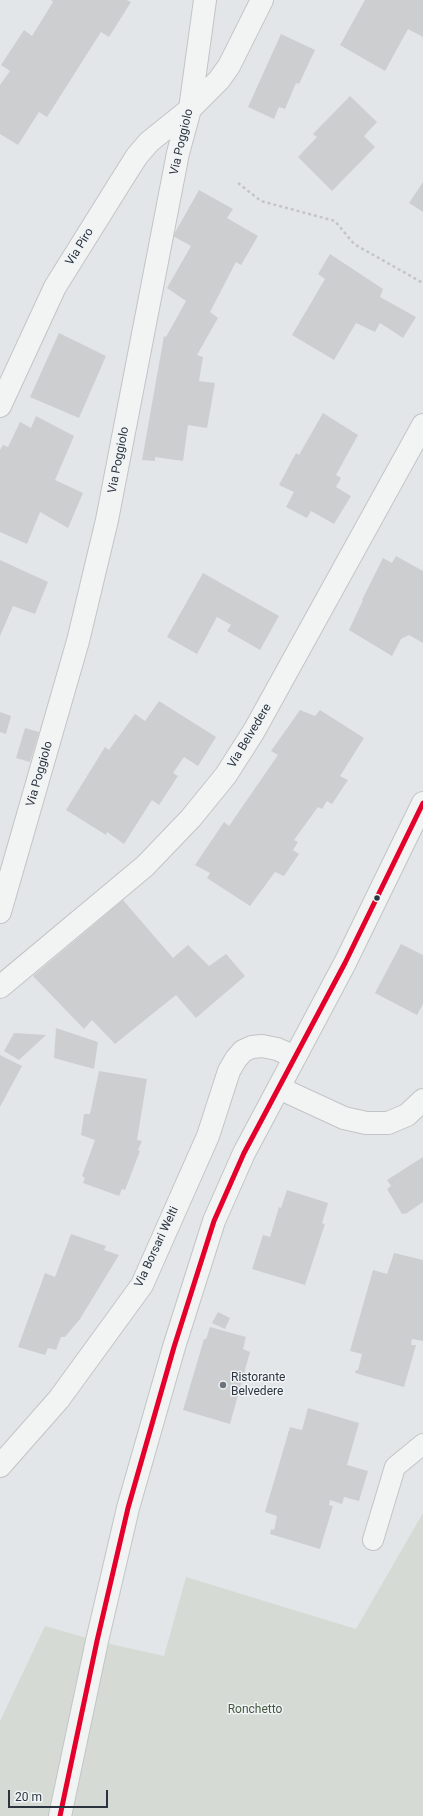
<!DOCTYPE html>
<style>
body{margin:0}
#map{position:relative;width:423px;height:1816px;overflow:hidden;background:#e3e6e8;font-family:Roboto,sans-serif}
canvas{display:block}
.scale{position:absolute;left:8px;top:1790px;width:100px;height:18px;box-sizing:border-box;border:2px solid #2c353f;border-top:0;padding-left:5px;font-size:12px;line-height:14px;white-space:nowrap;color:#2c353f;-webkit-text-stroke:3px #f1f4f6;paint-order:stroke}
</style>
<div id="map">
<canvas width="423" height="1816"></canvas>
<div class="scale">20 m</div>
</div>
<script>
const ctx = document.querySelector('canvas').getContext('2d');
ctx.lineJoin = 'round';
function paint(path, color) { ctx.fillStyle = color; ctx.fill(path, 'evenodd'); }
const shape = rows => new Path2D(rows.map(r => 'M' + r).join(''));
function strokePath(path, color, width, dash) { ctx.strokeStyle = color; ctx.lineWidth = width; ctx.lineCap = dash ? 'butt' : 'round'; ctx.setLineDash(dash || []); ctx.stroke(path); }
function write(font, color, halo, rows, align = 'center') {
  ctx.font = font + ' Roboto,sans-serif'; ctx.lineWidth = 3; ctx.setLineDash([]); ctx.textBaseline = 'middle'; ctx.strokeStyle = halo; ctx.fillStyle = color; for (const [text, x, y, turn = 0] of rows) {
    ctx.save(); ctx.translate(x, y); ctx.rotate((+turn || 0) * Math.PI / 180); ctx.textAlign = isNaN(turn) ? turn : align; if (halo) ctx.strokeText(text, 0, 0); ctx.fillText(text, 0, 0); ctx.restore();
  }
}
paint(shape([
 [423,1513,423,1816,0,1816,0,1721,45,1626,97,1641,164,1656,186,1577,356,1629]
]), '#d5dbd4');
paint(shape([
 [51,0,127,0,131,2,109,37,101,32,47,117,39,112,18,145,0,134,0,85,10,71,1,65,24,30,32,36,53,2],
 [365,0,423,0,423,37,408,29,385,71,340,45],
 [281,34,315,50,299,84,296,83,285,109,279,107,274,119,248,107],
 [350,96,377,122,364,136,375,147,332,191,298,157,317,137,313,134],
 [423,182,423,212,409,203],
 [199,190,233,209,227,218,258,236,241,265,236,262,210,312,218,318,197,355,203,357,199,381,215,383,207,428,188,425,183,461,155,457,155,461,142,460,164,336,166,337,186,301,167,288,191,246,173,236],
 [330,254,383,289,380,297,416,317,403,338,380,323,375,332,356,323,334,360,292,335,325,279,318,274],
 [59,333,106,356,79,418,30,397],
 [323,413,358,435,336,475,341,478,336,487,351,496,334,524,311,511,307,518,286,507,294,492,279,485,296,453,299,455],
 [36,416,74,436,55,480,83,493,68,528,40,512,27,544,0,532,0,450,3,445,8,447,20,422,31,428],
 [396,556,423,571,423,643,409,635,401,639,392,656,349,630,363,600,362,600,383,558,392,563],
 [0,560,48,582,35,614,13,606,0,636],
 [203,573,279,616,260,650,227,631,231,625,217,617,197,654,167,637],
 [159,701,216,737,198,766,184,757,173,773,178,776,159,805,152,800,124,844,107,832,106,835,66,810,105,747,109,750,135,714,145,721],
 [300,710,315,716,320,710,364,738,340,776,348,780,332,804,327,801,322,809,318,807,294,840,298,842,293,850,299,854,284,876,275,872,250,906,207,878,210,873,195,865,224,822,229,826,278,755,271,751],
 [0,712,11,716,6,734,0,732],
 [25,728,39,732,30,762,16,758],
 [123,900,173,958,188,945,209,966,226,954,245,976,196,1018,176,995,115,1044,92,1020,84,1029,33,976],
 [401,944,423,955,423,1004,417,1015,375,993],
 [56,1028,98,1042,94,1069,54,1058],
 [14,1033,46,1035,19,1060,4,1051],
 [0,1055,22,1066,0,1107],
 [99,1071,147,1079,137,1140,142,1141,138,1150,140,1151,125,1190,122,1189,119,1196,83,1183,85,1178,82,1176,95,1140,81,1135,84,1114,90,1114],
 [423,1157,423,1202,407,1213,402,1214,387,1189,391,1186,387,1180],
 [287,1190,328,1203,322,1223,325,1224,305,1285,252,1269,263,1235,270,1237,279,1207,281,1208],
 [71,1234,106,1246,104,1250,119,1255,80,1319,65,1337,61,1337,56,1350,48,1348,45,1355,18,1347,45,1273,55,1277],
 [394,1253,423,1260,423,1341,412,1339,411,1345,416,1345,404,1387,355,1373,356,1370,358,1370,362,1354,350,1351,373,1270,387,1274],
 [218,1312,230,1318,225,1329,212,1323],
 [210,1327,246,1337,243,1349,250,1352,230,1424,183,1410,204,1339,206,1339],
 [308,1408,359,1423,347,1465,368,1471,359,1501,344,1497,342,1504,330,1500,329,1505,333,1506,320,1549,270,1534,271,1529,274,1530,277,1516,265,1512,290,1427,302,1430]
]), '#ccced0');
const service = shape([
 [373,1540,395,1467,423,1444]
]);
const minor = shape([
 [0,406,55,287,123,178,137,156,149,142,190,109,219,80,229,66,262,0],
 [0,912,78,641,107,520,178,153,190,109,205,0],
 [0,987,145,866,191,818,226,775,254,731,423,425],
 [279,1088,344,1118,366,1123,388,1123,407,1115,423,1100],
 [0,1466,59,1399,142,1285,208,1136,229,1071,236,1059,243,1051,252,1047,262,1046,277,1049,295,1057]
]);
const tertiary = shape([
 [60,1816,97,1641,128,1508,174,1347,214,1221,244,1153,345,963,423,803]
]);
strokePath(service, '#c2c4c6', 22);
strokePath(minor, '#c2c4c6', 24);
strokePath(tertiary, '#c2c4c6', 24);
strokePath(shape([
 [238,183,261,201,335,221,354,244,423,283]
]), '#c4c5c7', 2.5, [3, 3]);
strokePath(service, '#f2f4f4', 20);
strokePath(minor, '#f2f4f4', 22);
strokePath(tertiary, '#f2f4f4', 22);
strokePath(shape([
 [60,1816,97,1641,128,1508,174,1347,214,1221,244,1153,345,963,423,803]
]), '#e4002b', 5);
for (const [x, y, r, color] of [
 [377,898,3.5,"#2c353f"],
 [223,1385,4,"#6c737a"]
]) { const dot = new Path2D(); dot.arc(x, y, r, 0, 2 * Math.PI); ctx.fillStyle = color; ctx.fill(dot); strokePath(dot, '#f1f4f6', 1.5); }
write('12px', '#2c353f', '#f1f4f6', [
 ["Via Poggiolo",182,142,-77],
 ["Via Piro",80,247,-58],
 ["Via Poggiolo",119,460,-79],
 ["Via Belvedere",250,736,-59],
 ["Via Poggiolo",40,774,-74],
 ["Via Borsari Welti",157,1247,-65]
]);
write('12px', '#2c353f', '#f1f4f6', [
 ["Ristorante",231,1378],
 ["Belvedere",231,1392]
], 'left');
write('12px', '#44593b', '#f1f4f6', [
 ["Ronchetto",255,1710]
]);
</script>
